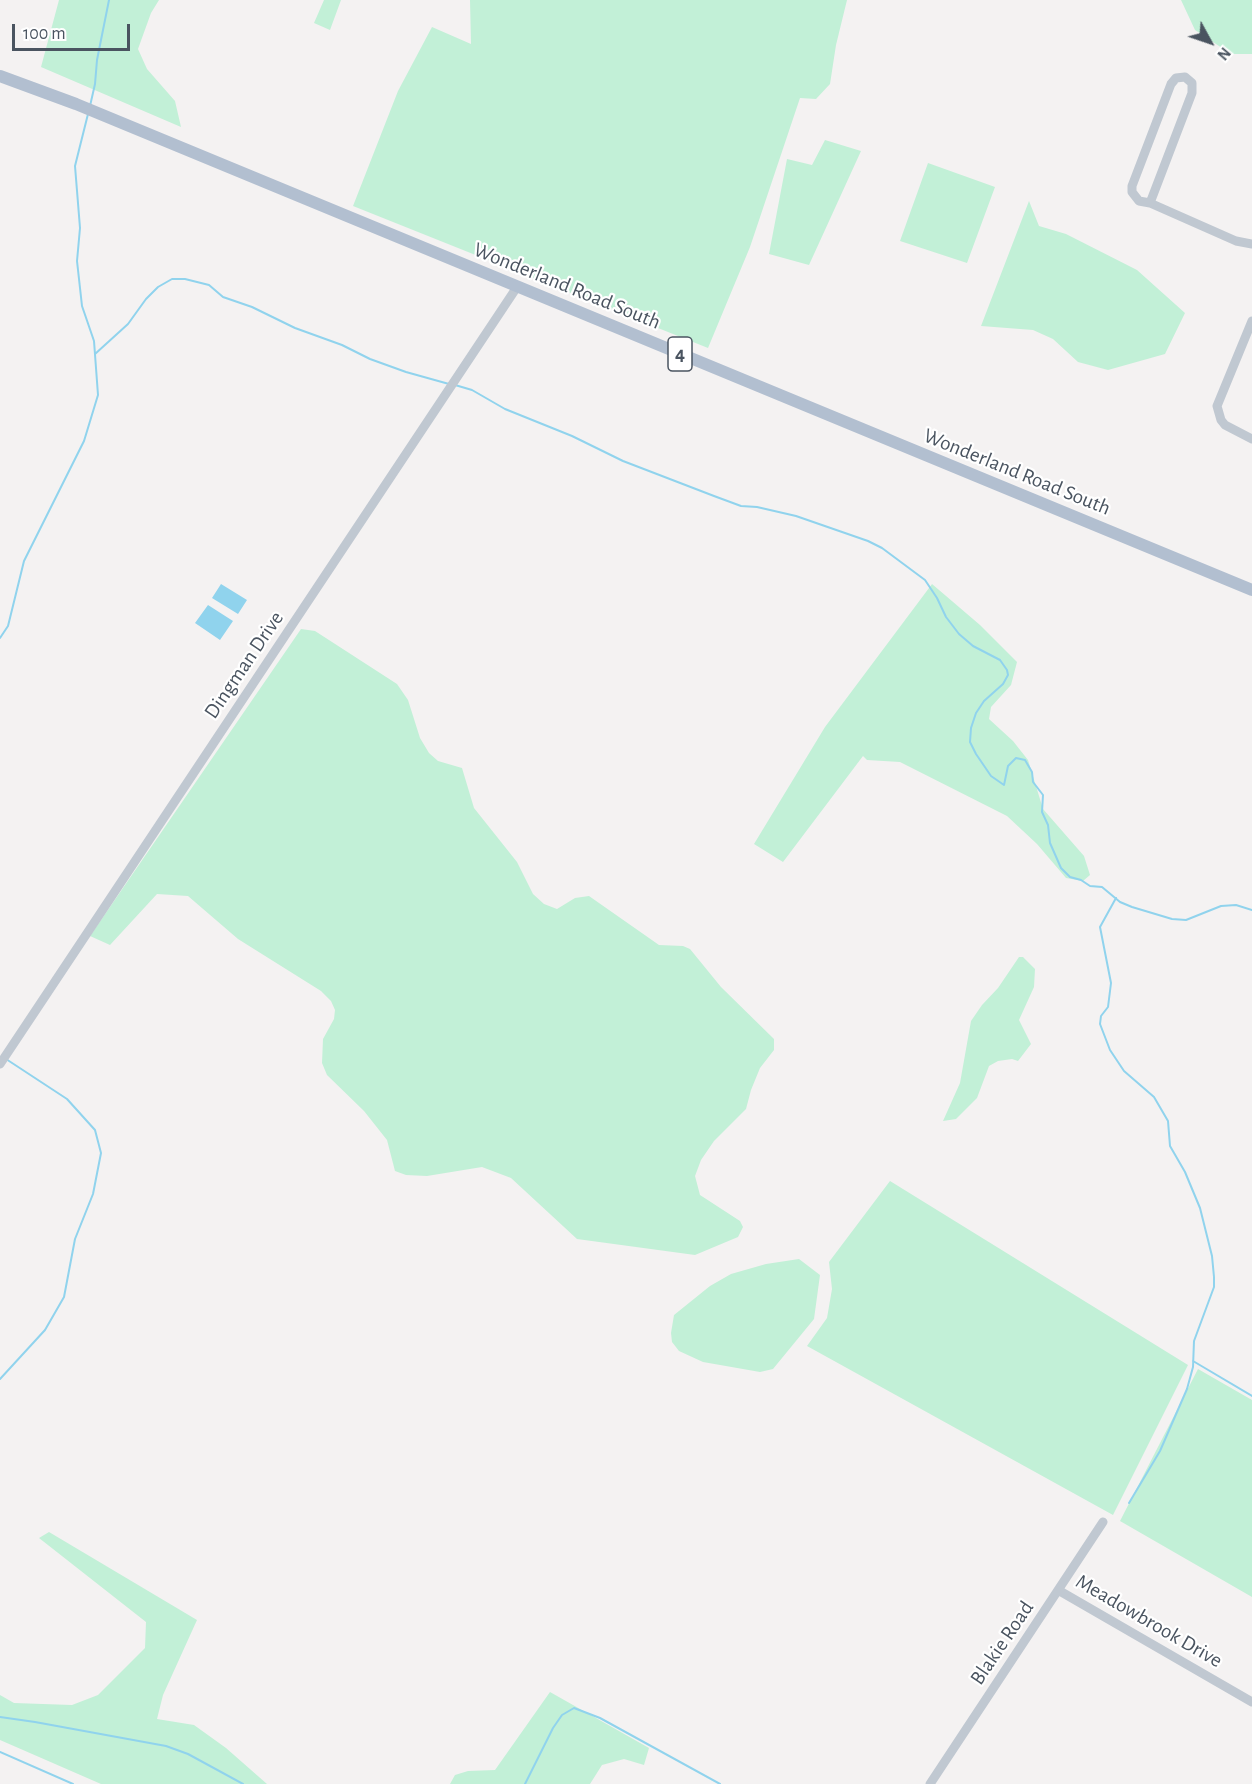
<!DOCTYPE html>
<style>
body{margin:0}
#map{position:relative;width:1252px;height:1784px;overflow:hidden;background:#f4f2f2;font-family:"Alegreya Sans",sans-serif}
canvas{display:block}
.north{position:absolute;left:1180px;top:12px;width:60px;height:60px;-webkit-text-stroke:4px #fff;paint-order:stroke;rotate:130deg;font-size:16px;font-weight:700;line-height:24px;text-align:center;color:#4a5460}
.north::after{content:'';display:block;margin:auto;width:21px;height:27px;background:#4a5460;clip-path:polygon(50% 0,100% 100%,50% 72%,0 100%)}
.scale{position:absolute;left:12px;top:24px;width:118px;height:27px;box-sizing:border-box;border:3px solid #4a5460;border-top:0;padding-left:8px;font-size:18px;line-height:21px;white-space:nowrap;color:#4a5460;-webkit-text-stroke:4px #fff;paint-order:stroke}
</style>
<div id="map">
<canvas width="1252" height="1784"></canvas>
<div class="north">N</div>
<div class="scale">100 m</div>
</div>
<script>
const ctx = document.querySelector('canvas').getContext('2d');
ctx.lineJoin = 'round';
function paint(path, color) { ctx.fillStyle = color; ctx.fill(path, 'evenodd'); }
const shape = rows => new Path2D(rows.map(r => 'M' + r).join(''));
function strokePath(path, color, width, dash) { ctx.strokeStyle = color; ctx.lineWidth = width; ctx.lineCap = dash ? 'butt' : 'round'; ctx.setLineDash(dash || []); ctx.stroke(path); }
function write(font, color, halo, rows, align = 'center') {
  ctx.font = font + ' "Alegreya Sans",sans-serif'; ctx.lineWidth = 4.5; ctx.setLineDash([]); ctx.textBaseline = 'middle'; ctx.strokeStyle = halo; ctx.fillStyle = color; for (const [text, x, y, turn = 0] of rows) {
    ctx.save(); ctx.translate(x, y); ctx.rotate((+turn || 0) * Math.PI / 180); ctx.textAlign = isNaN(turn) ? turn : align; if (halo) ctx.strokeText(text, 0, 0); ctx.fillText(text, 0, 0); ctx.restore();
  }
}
paint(shape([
 [59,0,159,0,151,13,138,49,147,69,175,101,181,127,41,67],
 [324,0,341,0,330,30,314,23],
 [470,0,847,0,836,45,830,84,816,99,800,98,750,247,708,348,353,206,398,91,432,27,471,44],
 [1181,0,1252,0,1252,54,1231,54,1195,30],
 [825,140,861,151,809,265,769,254,787,159,812,165],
 [928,163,995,187,967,263,900,241],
 [1029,201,1039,226,1066,234,1137,270,1185,313,1165,354,1108,370,1078,362,1053,339,1033,330,981,326],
 [932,584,980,625,1017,662,1011,685,991,707,989,719,1013,741,1028,760,1043,809,1084,856,1090,875,1083,881,1066,878,1037,844,1007,816,900,762,867,760,863,756,783,862,754,844,825,727],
 [301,629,315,631,397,684,408,700,420,738,429,753,438,761,462,768,474,808,517,862,533,894,544,904,557,909,575,898,589,896,659,945,683,946,690,949,721,987,774,1039,774,1050,760,1068,751,1090,746,1109,714,1141,701,1160,695,1176,700,1195,740,1221,743,1227,738,1237,695,1255,577,1239,511,1178,482,1167,427,1176,406,1175,395,1171,387,1140,364,1111,327,1075,322,1063,323,1039,334,1019,335,1010,331,1001,321,991,238,939,188,896,157,894,110,945,90,936],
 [1019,957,1023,957,1035,969,1034,987,1019,1020,1031,1044,1018,1061,1012,1059,998,1061,989,1066,977,1098,956,1119,943,1121,960,1083,971,1021,982,1005,998,988],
 [890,1181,1188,1365,1113,1515,807,1346,827,1318,832,1289,829,1262],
 [799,1259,820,1275,814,1319,773,1369,760,1372,703,1362,679,1351,672,1342,671,1333,674,1315,710,1286,731,1274,766,1264],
 [1198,1369,1252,1400,1252,1597,1120,1521],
 [49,1532,197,1620,163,1695,157,1719,194,1725,226,1748,267,1784,101,1784,0,1740,0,1695,14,1703,72,1705,98,1695,145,1648,146,1622,39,1538],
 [550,1692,649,1748,644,1765,624,1759,602,1765,590,1784,450,1784,455,1775,468,1771,495,1770]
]), '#c2f0d7');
paint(shape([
 [221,584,247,600,238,614,212,598],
 [208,605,233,621,220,640,195,623]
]), '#90d3ed');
strokePath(shape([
 [90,106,95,84,97,60,109,0],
 [95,354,128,324,146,299,158,287,172,279,185,279,209,285,223,297,252,307,295,328,342,345,370,359,406,372,449,384],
 [455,385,472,390,505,409,572,436,623,461,714,496,741,506,757,507,796,516,868,541,882,548,925,580,937,598,946,617,959,634,973,646,1000,660,1007,670,1008,675,1003,684,984,701,976,713,971,728,970,742,976,754,991,776,1004,785,1008,766,1016,758,1025,760,1032,772,1033,782,1043,795,1042,812,1048,825,1050,843,1061,868,1070,877,1081,880,1090,886,1102,887,1120,902,1132,907,1172,919,1186,920,1221,906,1236,905,1252,910],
 [0,638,8,626,24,561,84,441,98,395,94,341,82,306,77,261,80,228,75,166,88,114],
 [1116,898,1100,927,1111,983,1108,1007,1101,1016,1100,1024,1110,1050,1124,1071,1154,1097,1168,1121,1170,1146,1185,1172,1200,1208,1212,1256,1214,1277,1214,1287,1194,1341,1193,1367,1187,1389,1160,1451,1129,1503],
 [1193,1361,1252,1396],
 [0,1379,45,1330,64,1297,75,1239,93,1194,101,1153,95,1130,67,1099,6,1059],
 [0,1717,35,1722,166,1746,188,1754,243,1784],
 [0,1752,73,1784],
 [525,1784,553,1728,562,1715,574,1708,600,1718,720,1784]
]), '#90d3ed', 2);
strokePath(shape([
 [1150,203,1192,93,1192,83,1185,77,1176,78,1171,84,1132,186,1132,192,1139,201,1150,203,1236,241,1252,244],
 [1252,321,1217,406,1221,420,1225,425,1252,439],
 [0,1064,517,287],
 [1058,1590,1252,1702],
 [930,1784,1103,1522]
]), '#c0c8d1', 9);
strokePath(shape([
 [0,76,76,104,1252,590]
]), '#b2bfd0', 12);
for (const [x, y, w] of [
 [680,354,24]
]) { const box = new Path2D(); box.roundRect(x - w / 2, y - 17, w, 34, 4.5); ctx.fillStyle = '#fff'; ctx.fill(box); strokePath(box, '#4a5460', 1.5); }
write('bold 20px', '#4a5460', null, [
 ["4",680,354]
]);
write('21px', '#4a5460', '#fff', [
 ["Wonderland Road South",567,286,22],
 ["Wonderland Road South",1017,472,22],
 ["Dingman Drive",244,665,-56],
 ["Meadowbrook Drive",1149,1621,30],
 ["Blakie Road",1002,1643,-56]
]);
</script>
